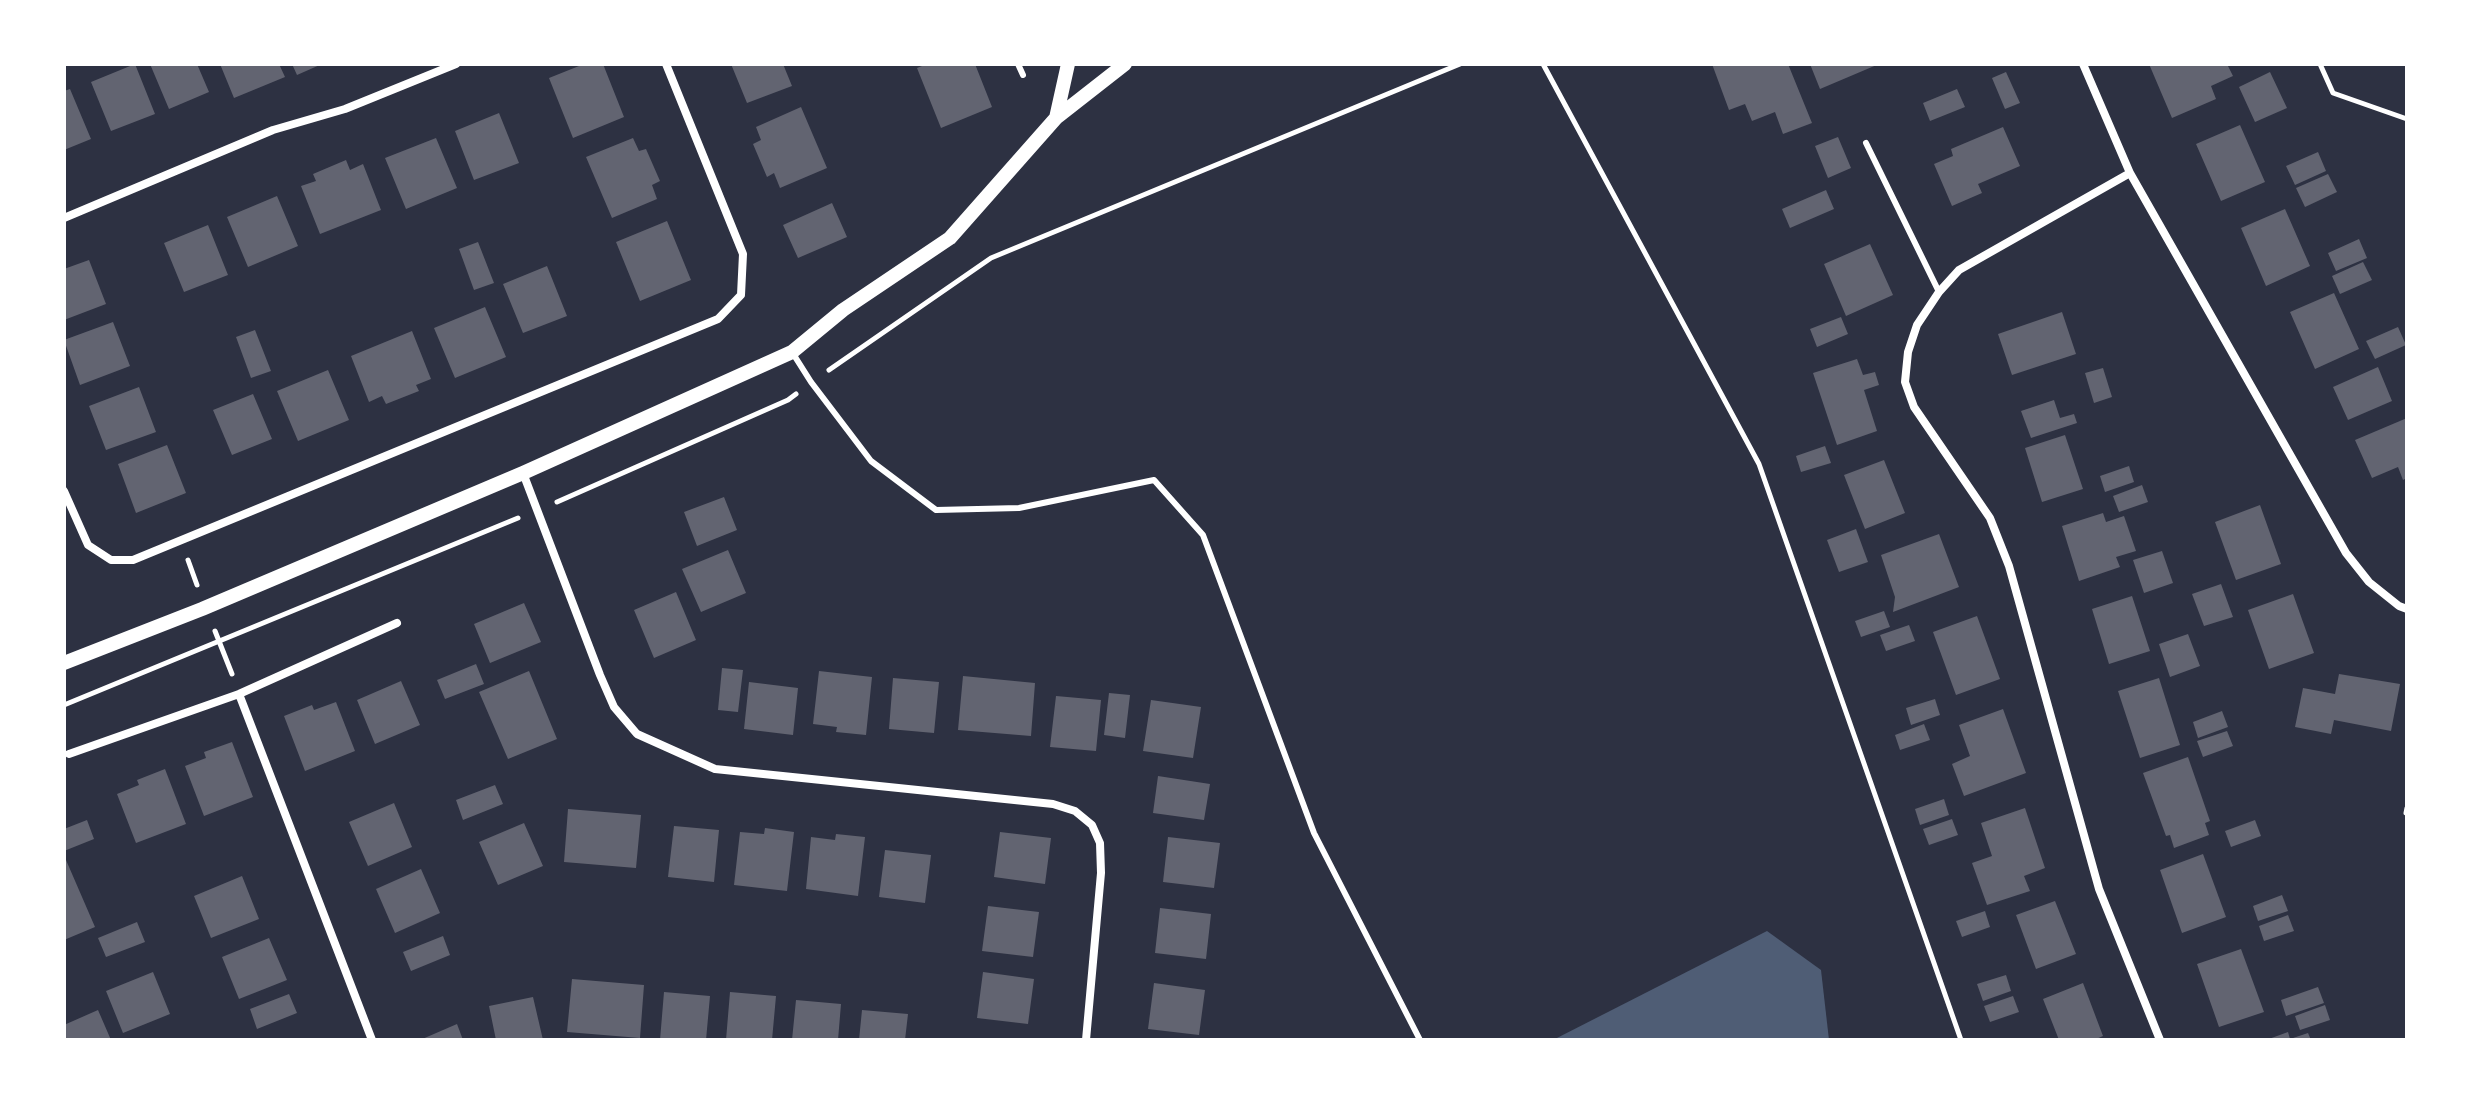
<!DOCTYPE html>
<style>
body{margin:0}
#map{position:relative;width:2471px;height:1104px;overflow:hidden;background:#2d3142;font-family:"Exo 2",sans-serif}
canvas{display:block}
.frame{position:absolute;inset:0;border:66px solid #fff;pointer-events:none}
</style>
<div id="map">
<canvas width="2471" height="1104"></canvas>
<div class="frame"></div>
</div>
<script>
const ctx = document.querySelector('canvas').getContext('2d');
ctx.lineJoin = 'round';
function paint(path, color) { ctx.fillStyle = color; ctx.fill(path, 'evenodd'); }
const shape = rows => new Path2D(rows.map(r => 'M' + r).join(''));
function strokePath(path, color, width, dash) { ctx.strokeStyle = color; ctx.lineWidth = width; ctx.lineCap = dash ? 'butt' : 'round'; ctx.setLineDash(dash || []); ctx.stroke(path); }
paint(shape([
 [1767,931,1821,970,1829,1040,1553,1040]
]), '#4f5d75');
paint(shape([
 [135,64,155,114,111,131,91,82],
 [150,64,197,64,209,92,169,109],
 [220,64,279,64,285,77,234,98],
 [292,64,322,64,297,75],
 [584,64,603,64,624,117,573,138,549,78],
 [731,64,783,64,792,86,747,103],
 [927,64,975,64,992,107,941,128,917,68],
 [1712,64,1788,64,1812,123,1783,134,1775,112,1752,121,1745,104,1729,110],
 [1810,64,1879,64,1820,89],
 [2149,64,2227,64,2233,76,2211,86,2216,99,2172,118],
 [2006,72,2020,103,2005,109,1992,78],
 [2270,72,2287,108,2255,122,2239,87],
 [70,89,91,139,64,150,64,91],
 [1957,89,1965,107,1930,121,1923,103],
 [801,107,827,168,780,188,774,173,767,177,753,144,761,140,756,127],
 [499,113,519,163,474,180,455,131],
 [2240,125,2265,182,2221,201,2196,144],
 [2003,127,2020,166,1978,184,1982,193,1952,206,1934,164,1953,156,1951,149],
 [1838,137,1851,168,1828,178,1815,146],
 [436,138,457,188,406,209,385,158],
 [633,138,639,151,646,149,660,181,652,185,657,199,612,218,586,157],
 [2318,152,2326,171,2295,185,2286,166],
 [346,160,350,170,363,164,381,210,320,234,301,186,316,181,313,174],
 [2328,174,2337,192,2305,207,2296,188],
 [1826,190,1834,209,1790,228,1782,209],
 [277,196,298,246,248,267,227,217],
 [832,203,847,237,798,258,783,225],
 [2285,209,2310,266,2266,286,2241,228],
 [667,221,691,280,640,301,616,242],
 [208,225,228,275,184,292,164,243],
 [2359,239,2367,258,2336,271,2328,253],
 [478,242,494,283,474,290,459,249],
 [1870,244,1893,295,1846,316,1824,264],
 [89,260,106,304,64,320,64,269],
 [2363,262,2372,280,2340,294,2332,276],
 [547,266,567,316,523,333,503,284],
 [2334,293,2359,349,2315,369,2290,312],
 [485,307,506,357,455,378,434,328],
 [2062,312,2076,354,2012,375,1998,334],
 [1841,317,1848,334,1817,347,1810,329],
 [113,322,130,366,80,385,64,340],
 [2398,327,2406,345,2375,359,2366,341],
 [255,330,271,371,251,378,236,337],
 [412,331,431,379,416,385,419,391,386,404,382,396,369,402,351,356],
 [1857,359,1863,375,1875,372,1879,385,1864,390,1877,431,1837,445,1813,373],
 [2378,367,2392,401,2348,420,2333,387],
 [2103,368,2112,397,2094,403,2085,373],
 [328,370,349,420,298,441,277,391],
 [139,387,156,432,106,450,89,406],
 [253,394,272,439,232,455,213,410],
 [2054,400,2060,418,2074,414,2077,423,2031,438,2021,411],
 [2407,418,2407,478,2403,480,2398,467,2372,478,2355,440],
 [2065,435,2083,489,2042,502,2025,448],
 [167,445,186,493,136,513,118,464],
 [1825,446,1831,463,1801,472,1796,456],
 [1884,460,1905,513,1865,529,1844,475],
 [2129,466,2134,482,2105,492,2100,476],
 [2142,485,2148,502,2119,512,2113,496],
 [724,497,737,530,697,546,684,512],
 [2260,505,2281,564,2236,580,2215,522],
 [2103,513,2106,522,2124,516,2136,551,2116,557,2120,567,2079,581,2062,526],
 [1856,529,1868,562,1839,572,1827,540],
 [1939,534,1959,587,1893,612,1895,597,1881,555],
 [728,550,746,593,701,612,682,569],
 [2162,551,2173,583,2144,593,2133,560],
 [2221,584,2233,617,2204,626,2192,594],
 [676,592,696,640,654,658,634,610],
 [2293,594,2314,653,2269,669,2248,610],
 [2132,596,2150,651,2109,664,2092,609],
 [524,603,541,642,490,663,474,624],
 [1884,611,1890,627,1861,637,1855,621],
 [1977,616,2000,679,1956,695,1933,632],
 [1909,625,1915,641,1886,651,1880,635],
 [2188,634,2200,666,2170,677,2159,644],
 [476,664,484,684,445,699,437,680],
 [722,668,743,670,738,712,718,710],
 [529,671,557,739,508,759,479,692],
 [819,671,872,677,866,735,836,732,837,727,813,724],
 [2339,674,2400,684,2391,731,2334,720,2331,734,2295,727,2303,688,2335,694],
 [963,676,1035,683,1031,736,958,730],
 [893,678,939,682,934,733,889,729],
 [2159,678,2180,745,2140,758,2118,691],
 [401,681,420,725,375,744,357,700],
 [749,682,798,688,793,735,744,729],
 [1109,693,1130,695,1125,738,1104,735],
 [1056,696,1101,700,1096,751,1050,747],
 [1935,699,1940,715,1911,725,1906,708],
 [1151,700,1201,707,1193,758,1143,751],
 [336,702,355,751,305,771,284,716,312,705,314,710],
 [2003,709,2026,773,1964,796,1952,764,1970,756,1959,725],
 [2222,711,2228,727,2198,738,2193,722],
 [1924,724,1930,740,1900,750,1895,735],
 [2227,731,2233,746,2203,757,2197,741],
 [232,742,253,797,204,816,185,766,206,758,204,752],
 [2188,757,2210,821,2205,823,2209,835,2174,848,2170,835,2166,836,2143,773],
 [165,769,186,824,136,843,117,794,139,785,137,780],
 [1158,776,1210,784,1204,820,1153,813],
 [495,785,503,804,463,820,456,800],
 [1944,799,1949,815,1920,825,1915,809],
 [394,803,412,847,368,866,349,822],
 [2025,808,2045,868,2024,876,2030,891,1987,905,1972,863,1992,856,1981,823],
 [568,809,641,815,636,868,564,862],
 [1952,819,1958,835,1929,845,1923,829],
 [87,820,94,839,64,851,64,829],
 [2255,820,2261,836,2231,847,2225,831],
 [524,823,543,866,498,885,479,842],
 [674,826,719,830,714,882,668,877],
 [765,828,794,832,787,891,734,885,740,832,764,834],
 [1000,832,1051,838,1045,884,994,877],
 [836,834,865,837,858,896,806,889,811,837,835,840],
 [1168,837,1220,843,1214,888,1163,882],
 [885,850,931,855,925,903,879,897],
 [2203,854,2226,917,2182,933,2160,870],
 [66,860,95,927,64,940,64,861],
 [421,869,440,913,395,933,376,889],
 [242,876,259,919,211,938,194,896],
 [2282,895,2288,911,2258,921,2253,906],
 [2055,901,2076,954,2036,969,2016,915],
 [988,906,1039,912,1033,957,982,951],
 [1160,908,1211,914,1206,959,1155,953],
 [1985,911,1990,927,1962,937,1956,921],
 [2288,915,2294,931,2264,941,2259,926],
 [137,922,145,942,106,957,98,938],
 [443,936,450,955,411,971,403,952],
 [269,938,287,980,239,999,222,957],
 [2241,949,2264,1012,2219,1027,2197,964],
 [153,972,170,1014,123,1033,106,991],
 [983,972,1034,979,1028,1024,977,1018],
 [2006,975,2011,991,1983,1001,1977,984],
 [572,979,644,985,640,1038,567,1032],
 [1154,983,1205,990,1199,1035,1148,1029],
 [2083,983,2103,1036,2094,1040,2059,1040,2043,999],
 [2318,987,2324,1003,2286,1016,2281,1000],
 [664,992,710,996,706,1040,660,1040],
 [730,992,776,996,772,1040,726,1040],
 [289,994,297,1013,257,1029,250,1009],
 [2013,996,2019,1012,1990,1022,1984,1006],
 [533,997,543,1040,496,1040,489,1006],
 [796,1000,841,1004,838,1040,792,1040],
 [2325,1005,2330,1020,2300,1030,2295,1016],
 [98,1010,111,1040,64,1040,64,1025],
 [862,1010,908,1014,905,1040,859,1040],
 [457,1024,463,1040,420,1040],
 [2288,1032,2290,1039,2308,1033,2311,1040,2266,1040]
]), '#626471');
strokePath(shape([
 [1543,64,1759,464,1961,1040],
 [2320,64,2333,93,2407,119],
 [829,370,991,258,1460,64],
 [557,502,788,400,796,394],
 [188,560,197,585],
 [215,631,232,674],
 [64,705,518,518],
 [2406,813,2407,808]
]), '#fff', 5);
strokePath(shape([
 [1018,64,1023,75],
 [1866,143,1939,292],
 [792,352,811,382,871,461,936,510,1019,508,1154,480,1203,535,1314,833,1420,1040]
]), '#fff', 6);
strokePath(shape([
 [2083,64,2130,173,2346,553,2369,582,2399,606,2407,609],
 [2130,173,1959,270,1939,292,1917,325,1908,352,1905,382,1914,407,1990,518,2009,566,2099,889,2160,1040],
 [64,218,273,130,345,109,456,64],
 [523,473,600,675,614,707,637,734,715,769,1053,804,1075,811,1092,825,1100,843,1101,873,1086,1040],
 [64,491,88,545,111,560,133,560,718,319,741,295,743,254,666,64],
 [239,694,372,1040],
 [69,754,239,694,397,623]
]), '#fff', 8);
strokePath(shape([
 [1056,118,1068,64],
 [64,663,202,609,523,473,792,352,843,310,950,238,1056,118,1125,64]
]), '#fff', 14);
</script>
